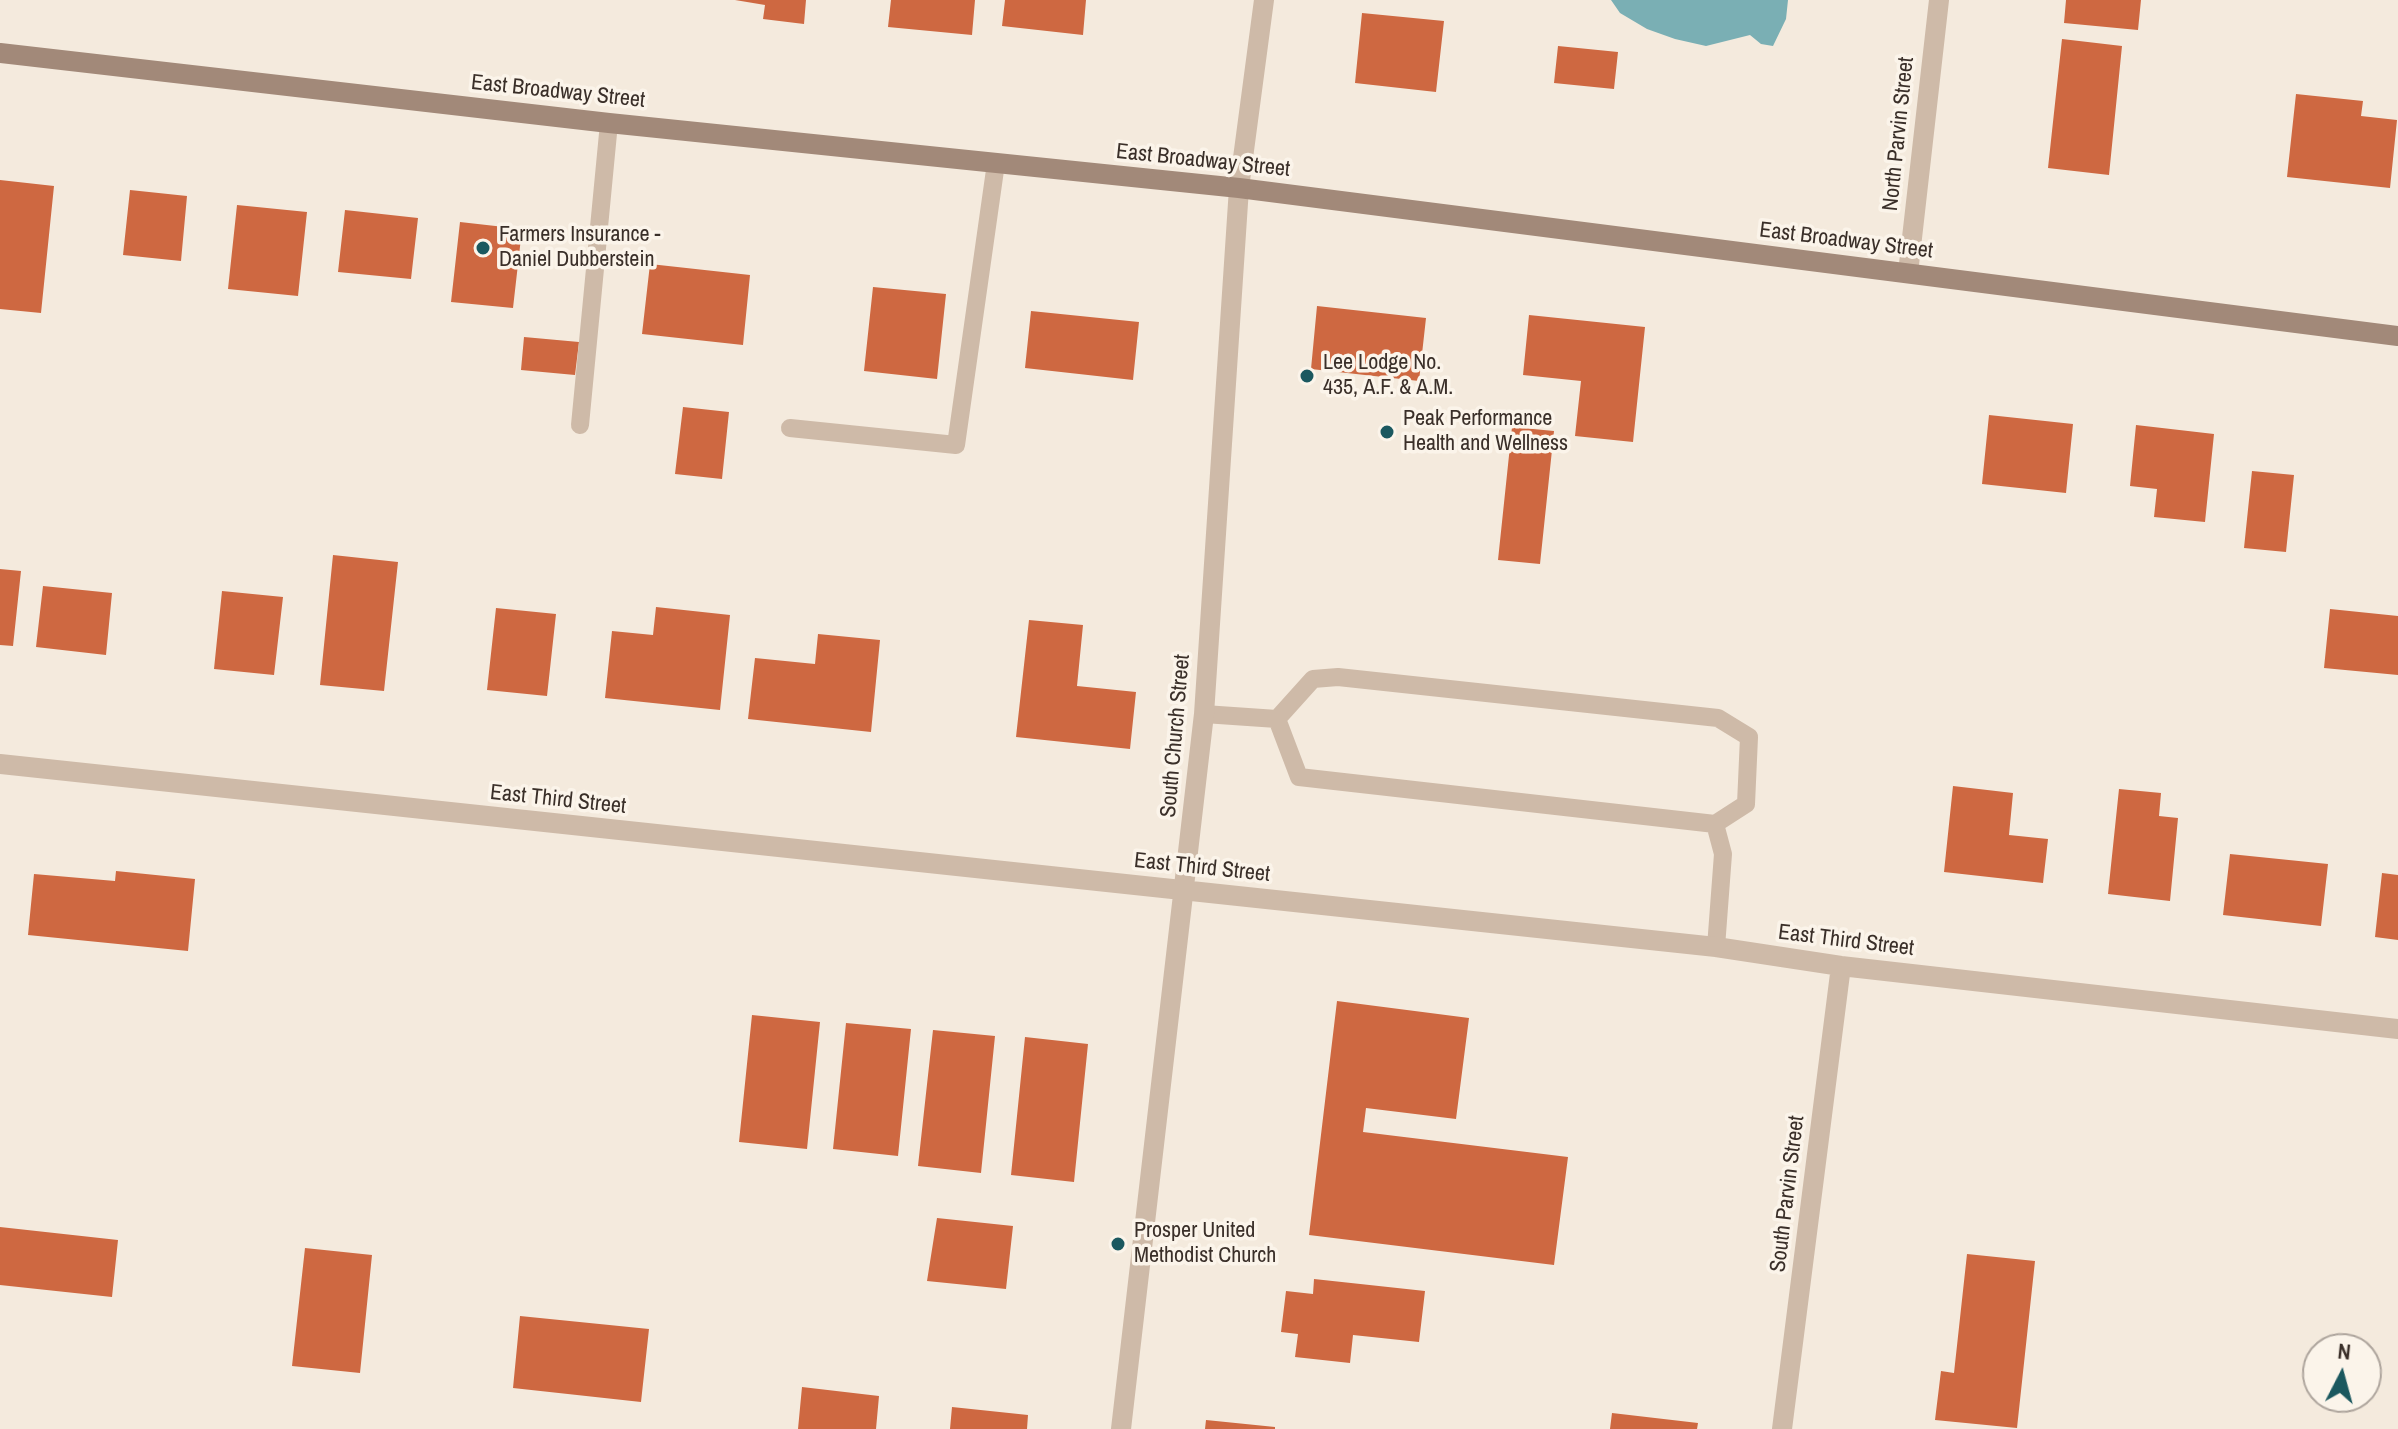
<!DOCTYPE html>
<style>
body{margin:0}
#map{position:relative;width:2398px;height:1429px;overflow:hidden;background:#f4eadd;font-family:"Archivo Narrow",sans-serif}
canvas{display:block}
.north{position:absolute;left:2302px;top:1333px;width:80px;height:80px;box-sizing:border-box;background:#fbf4ea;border:2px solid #aea59d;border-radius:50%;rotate:6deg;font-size:22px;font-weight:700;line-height:32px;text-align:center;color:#3a2f29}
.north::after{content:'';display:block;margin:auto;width:28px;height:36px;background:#1b585f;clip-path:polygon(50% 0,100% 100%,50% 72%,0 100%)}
</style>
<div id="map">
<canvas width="2398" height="1429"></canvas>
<div class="north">N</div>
</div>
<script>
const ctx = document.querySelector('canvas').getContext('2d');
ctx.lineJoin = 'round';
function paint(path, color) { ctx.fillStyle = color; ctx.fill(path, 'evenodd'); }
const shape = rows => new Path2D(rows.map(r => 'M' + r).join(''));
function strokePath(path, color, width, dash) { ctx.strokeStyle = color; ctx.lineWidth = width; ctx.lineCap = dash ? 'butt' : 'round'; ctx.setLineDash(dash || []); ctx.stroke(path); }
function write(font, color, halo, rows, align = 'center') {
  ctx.font = font + ' "Archivo Narrow",sans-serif'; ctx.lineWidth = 7; ctx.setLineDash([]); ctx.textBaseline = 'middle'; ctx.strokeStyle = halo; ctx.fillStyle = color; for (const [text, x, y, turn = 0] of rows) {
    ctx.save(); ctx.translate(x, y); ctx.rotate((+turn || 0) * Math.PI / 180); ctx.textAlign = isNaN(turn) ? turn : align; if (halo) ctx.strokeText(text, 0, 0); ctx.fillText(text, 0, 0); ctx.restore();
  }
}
paint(shape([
 [1611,0,1788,0,1786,19,1773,46,1761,44,1750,35,1706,46,1675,39,1647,29,1620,13]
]), '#7aafb4');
paint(shape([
 [735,0,806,0,804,24,763,19,765,5],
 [891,0,975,0,972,35,888,27],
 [1005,0,1086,0,1083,35,1002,26],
 [2066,0,2141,0,2138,30,2064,23],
 [1362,13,1444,21,1436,92,1355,83],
 [2062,39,2122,46,2109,175,2048,168],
 [1558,46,1618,52,1614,89,1554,83],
 [2296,94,2363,101,2361,116,2397,120,2390,188,2287,177],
 [0,180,54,186,41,313,0,309],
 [130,190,187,196,181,261,123,255],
 [237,205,307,212,298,296,228,289],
 [345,210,418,218,411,279,338,272],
 [460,222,522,229,513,308,451,302],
 [650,264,750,275,743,345,642,334],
 [873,287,946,294,937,379,864,371],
 [1317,306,1426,318,1419,381,1311,369],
 [1031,311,1139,322,1133,380,1025,368],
 [1529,315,1645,327,1633,442,1575,436,1581,381,1523,375],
 [524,337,579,342,575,375,521,370],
 [683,407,729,412,722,479,675,474],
 [1989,415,2073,424,2066,493,1982,484],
 [2136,425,2214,434,2205,522,2154,517,2157,489,2130,486],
 [1512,427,1554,431,1540,564,1498,560],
 [2252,471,2294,475,2286,552,2244,548],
 [333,555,398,562,384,691,320,685],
 [0,569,21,571,13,646,0,645],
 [43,586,112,593,106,655,36,647],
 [222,591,283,597,274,675,214,669],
 [656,607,730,615,720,710,605,698,612,631,653,635],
 [496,608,556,614,547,696,487,690],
 [2330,609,2398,616,2398,675,2324,668],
 [1029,620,1083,625,1077,686,1136,692,1130,749,1016,737],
 [818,634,880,640,871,732,748,719,755,658,815,664],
 [1953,786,2013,793,2009,835,2048,839,2043,883,1944,872],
 [2119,789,2161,793,2159,816,2178,818,2170,901,2108,894],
 [2230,854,2328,864,2321,926,2223,915],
 [116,871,195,879,188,951,28,935,34,874,115,881],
 [2382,873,2398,875,2398,940,2375,937],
 [1337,1001,1469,1018,1456,1119,1366,1108,1363,1132,1568,1157,1554,1265,1309,1235],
 [752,1015,820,1022,807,1149,739,1142],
 [846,1023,911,1029,898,1156,833,1149],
 [933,1030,995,1036,981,1173,918,1166],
 [1025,1037,1088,1044,1074,1182,1011,1175],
 [937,1218,1013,1226,1006,1289,927,1281],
 [0,1227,118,1240,112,1297,0,1285],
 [305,1248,372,1255,360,1373,292,1366],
 [1967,1254,2035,1261,2017,1428,1935,1420,1941,1371,1954,1373],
 [1314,1279,1425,1291,1419,1342,1353,1335,1350,1363,1295,1357,1298,1334,1281,1332,1286,1291,1313,1294],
 [520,1316,649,1329,641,1402,513,1388],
 [802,1387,879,1396,876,1429,798,1429],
 [952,1407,1028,1415,1027,1429,950,1429],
 [1612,1413,1698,1423,1697,1429,1610,1429],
 [1206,1420,1275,1427,1275,1429,1205,1429]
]), '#ce6841');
strokePath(shape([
 [580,425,609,123],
 [790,428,956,445,996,163],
 [1204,714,1277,719,1299,777,1715,824,1723,854,1716,947],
 [1277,719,1313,679,1338,677,1718,718,1749,737,1746,804,1715,824]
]), '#cebaa8', 18);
strokePath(shape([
 [1908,273,1939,0],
 [0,764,1716,947,1841,966,2398,1029],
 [1121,1429,1204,714,1239,188,1264,0],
 [1782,1429,1841,966]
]), '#cebaa8', 20);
strokePath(shape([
 [0,53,609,123,1239,188,2398,336]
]), '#a28979', 20);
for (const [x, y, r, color] of [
 [483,248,8,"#1b585f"],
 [1307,376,8,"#1b585f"],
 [1387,432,8,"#1b585f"],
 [1118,1244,8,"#1b585f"]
]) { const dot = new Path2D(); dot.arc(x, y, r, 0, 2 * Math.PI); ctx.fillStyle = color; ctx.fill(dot); strokePath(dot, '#fbf4ea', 3); }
write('22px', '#3a2f29', '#fbf4ea', [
 ["East Broadway Street",558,92,6],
 ["North Parvin Street",1899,134,-84],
 ["East Broadway Street",1203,161,6],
 ["East Broadway Street",1846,241,7],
 ["South Church Street",1176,736,-85],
 ["East Third Street",558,800,6],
 ["East Third Street",1202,868,6],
 ["East Third Street",1846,941,7],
 ["South Parvin Street",1788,1194,-83]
]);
write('22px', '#3a2f29', '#fbf4ea', [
 ["Farmers Insurance -",499,235],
 ["Daniel Dubberstein",499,260],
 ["Lee Lodge No.",1323,363],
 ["435, A.F. & A.M.",1323,388],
 ["Peak Performance",1403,419],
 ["Health and Wellness",1403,444],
 ["Prosper United",1134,1231],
 ["Methodist Church",1134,1256]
], 'left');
</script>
